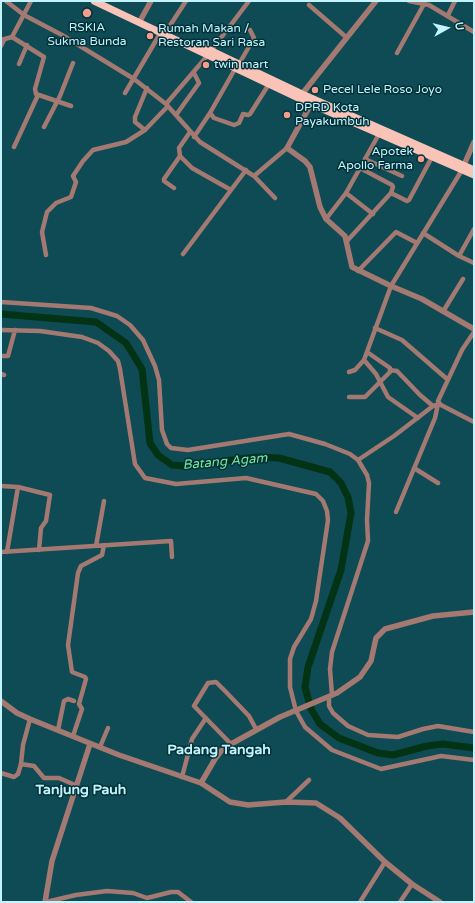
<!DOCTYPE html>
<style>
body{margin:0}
#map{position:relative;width:475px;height:903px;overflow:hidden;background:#0e4b55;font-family:"Varela Round",sans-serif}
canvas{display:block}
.frame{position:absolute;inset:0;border:2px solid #c3f3fc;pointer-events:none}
.north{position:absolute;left:427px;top:8px;width:40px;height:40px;-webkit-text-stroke:3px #003038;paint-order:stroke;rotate:82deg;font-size:11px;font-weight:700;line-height:16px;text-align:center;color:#c3f3fc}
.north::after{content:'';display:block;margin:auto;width:14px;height:18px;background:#c3f3fc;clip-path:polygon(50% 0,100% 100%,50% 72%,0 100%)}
</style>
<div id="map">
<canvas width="475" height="903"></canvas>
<div class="frame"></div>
<div class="north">U</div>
</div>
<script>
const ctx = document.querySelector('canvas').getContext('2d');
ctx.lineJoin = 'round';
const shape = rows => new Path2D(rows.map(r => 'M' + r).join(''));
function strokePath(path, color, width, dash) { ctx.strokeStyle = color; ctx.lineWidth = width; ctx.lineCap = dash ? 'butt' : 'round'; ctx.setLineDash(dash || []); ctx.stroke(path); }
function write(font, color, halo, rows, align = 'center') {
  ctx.font = font + ' "Varela Round",sans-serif'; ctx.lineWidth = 3; ctx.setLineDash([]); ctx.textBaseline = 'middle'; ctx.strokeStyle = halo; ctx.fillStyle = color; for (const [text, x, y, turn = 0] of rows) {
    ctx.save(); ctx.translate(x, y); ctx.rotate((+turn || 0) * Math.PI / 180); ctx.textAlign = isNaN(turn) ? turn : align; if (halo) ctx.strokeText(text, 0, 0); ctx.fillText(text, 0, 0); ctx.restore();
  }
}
strokePath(shape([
 [1,314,96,322,126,343,142,369,150,443,158,455,172,465,187,466,256,457,279,458,330,472,341,483,348,497,351,513,341,570,308,667,305,687,311,709,320,724,339,738,378,753,393,755,427,746,443,744,474,748]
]), '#033315', 7);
strokePath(shape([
 [6,1,24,15,62,35,134,79,166,104,200,142,254,176,287,148],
 [409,1,429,5,474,32],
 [309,5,346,37],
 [448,15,455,1],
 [167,30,186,1],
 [12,37,44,57,35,89,36,94,71,106],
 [1,40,12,37,31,1],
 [1,46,4,40],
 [211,51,249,1],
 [397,53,424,4],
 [19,64,27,45],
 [239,64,254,38,250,30],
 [147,88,135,117,135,122,145,130,168,106],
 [125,93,161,32],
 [166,104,208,55],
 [210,113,214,118,234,125,239,123,243,114,248,115,250,114,269,84],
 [176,115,199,83,194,73],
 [44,127,60,96,73,63],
 [190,132,179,148,180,156,192,168,231,190],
 [194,137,210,113,235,69],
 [14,147,38,95],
 [365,159,402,176],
 [360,168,392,185,393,187,391,193],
 [254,176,275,198],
 [174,188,164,181,164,179,180,156],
 [346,193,373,214],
 [326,219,346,193,379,134],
 [423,233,459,256,474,263],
 [347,241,391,193,407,201,409,200,432,157],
 [183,254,246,170],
 [46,255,42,232,47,212,56,203,71,197,76,182,73,176,83,161,93,150,126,142,145,130],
 [459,256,474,229],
 [358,271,396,232,417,243],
 [1,302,91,308,117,316,130,325,143,340,155,366,159,380,162,430,167,444,171,448,188,450,289,434,325,444,350,454,358,460,367,475,369,483,367,520,368,541,332,652,330,669,332,695],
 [444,310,463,279],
 [375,328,402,340,447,379],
 [1,330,40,331,82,337,98,343,109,351,118,361,120,369,135,464,145,478,176,484,246,478,316,494,323,501,327,511,328,520,316,601,311,619,294,647,290,659,290,687,296,711,305,727,332,750,381,769,441,756,474,760],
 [474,332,462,350,438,401,441,405,474,422],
 [1,356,8,356,15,330],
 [364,360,376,374,388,397,418,418],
 [390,370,397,371,420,395,433,406,436,405],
 [349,372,355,370,364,360,391,286,462,170],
 [1,374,4,375],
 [349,397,365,397,390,372,390,368,367,352],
 [358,460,394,436,433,406],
 [414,468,438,483],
 [1,486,18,487,50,495,46,521,41,528,39,550],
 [396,512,435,418,438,404],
 [96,546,104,501],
 [1,552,171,541,172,557],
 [7,552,18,487],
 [329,697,329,706,333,713,348,726,368,735,398,737,423,729,438,726,474,732],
 [58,730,64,701,68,699,74,701],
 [73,736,82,709,79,704,86,679,85,677,72,672,68,645,78,573,81,566,102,555,104,545],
 [231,744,194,706,208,683,216,682,226,692,249,716,256,729],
 [100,747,108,728],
 [21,764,34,766,44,778,59,778,75,785],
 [1,773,14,777,18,774,21,764,23,745,30,719],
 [182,777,192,739,206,718],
 [286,802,309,780],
 [46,902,76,895,107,891,133,893,147,898,171,892,178,892,191,902],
 [360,902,385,862],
 [400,902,412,884]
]), '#a37971', 4.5);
strokePath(shape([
 [140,21,151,1],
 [302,94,376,1],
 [311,104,287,148,305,161,310,167,320,207,326,219,345,236,352,267,391,286,422,299,474,329],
 [464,165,474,142],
 [1,701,17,713,30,719,119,755,201,783,230,802,248,805,286,802,316,803,340,818,385,862,412,884,440,902],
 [201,783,215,759,221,751,231,744,280,717,337,693,360,677,371,661,376,638,385,629,433,616,474,612],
 [45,902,52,861,90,744]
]), '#a37971', 5.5);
strokePath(shape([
 [94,1,311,104,474,175],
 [199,45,302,94,474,170]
]), '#fac3b8', 7);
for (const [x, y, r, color] of [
 [87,13,5,"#f49d8d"],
 [150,36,4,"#f49d8d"],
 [206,65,4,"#f49d8d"],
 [315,90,4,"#f49d8d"],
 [287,115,4,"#f49d8d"],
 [421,159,4,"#f49d8d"]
]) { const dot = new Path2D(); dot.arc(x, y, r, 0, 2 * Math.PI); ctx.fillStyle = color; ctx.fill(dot); strokePath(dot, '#003038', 1.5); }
write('12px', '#c3f3fc', '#003038', [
 ["RSKIA",87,28,"center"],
 ["Sukma Bunda",87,42,"center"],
 ["Rumah Makan /",158,29],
 ["Restoran Sari Rasa",158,43],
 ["twin mart",214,65],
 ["Pecel Lele Roso Joyo",323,90],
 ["DPRD Kota",295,108],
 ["Payakumbuh",295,122],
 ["Apotek",413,152,"right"],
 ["Apollo Farma",413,166,"right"]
], 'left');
write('italic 13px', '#7be99a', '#003038', [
 ["Batang Agam",225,462,-5]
]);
write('bold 14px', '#c3f3fc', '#003038', [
 ["Padang Tangah",219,750],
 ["Tanjung Pauh",81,790]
]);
</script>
